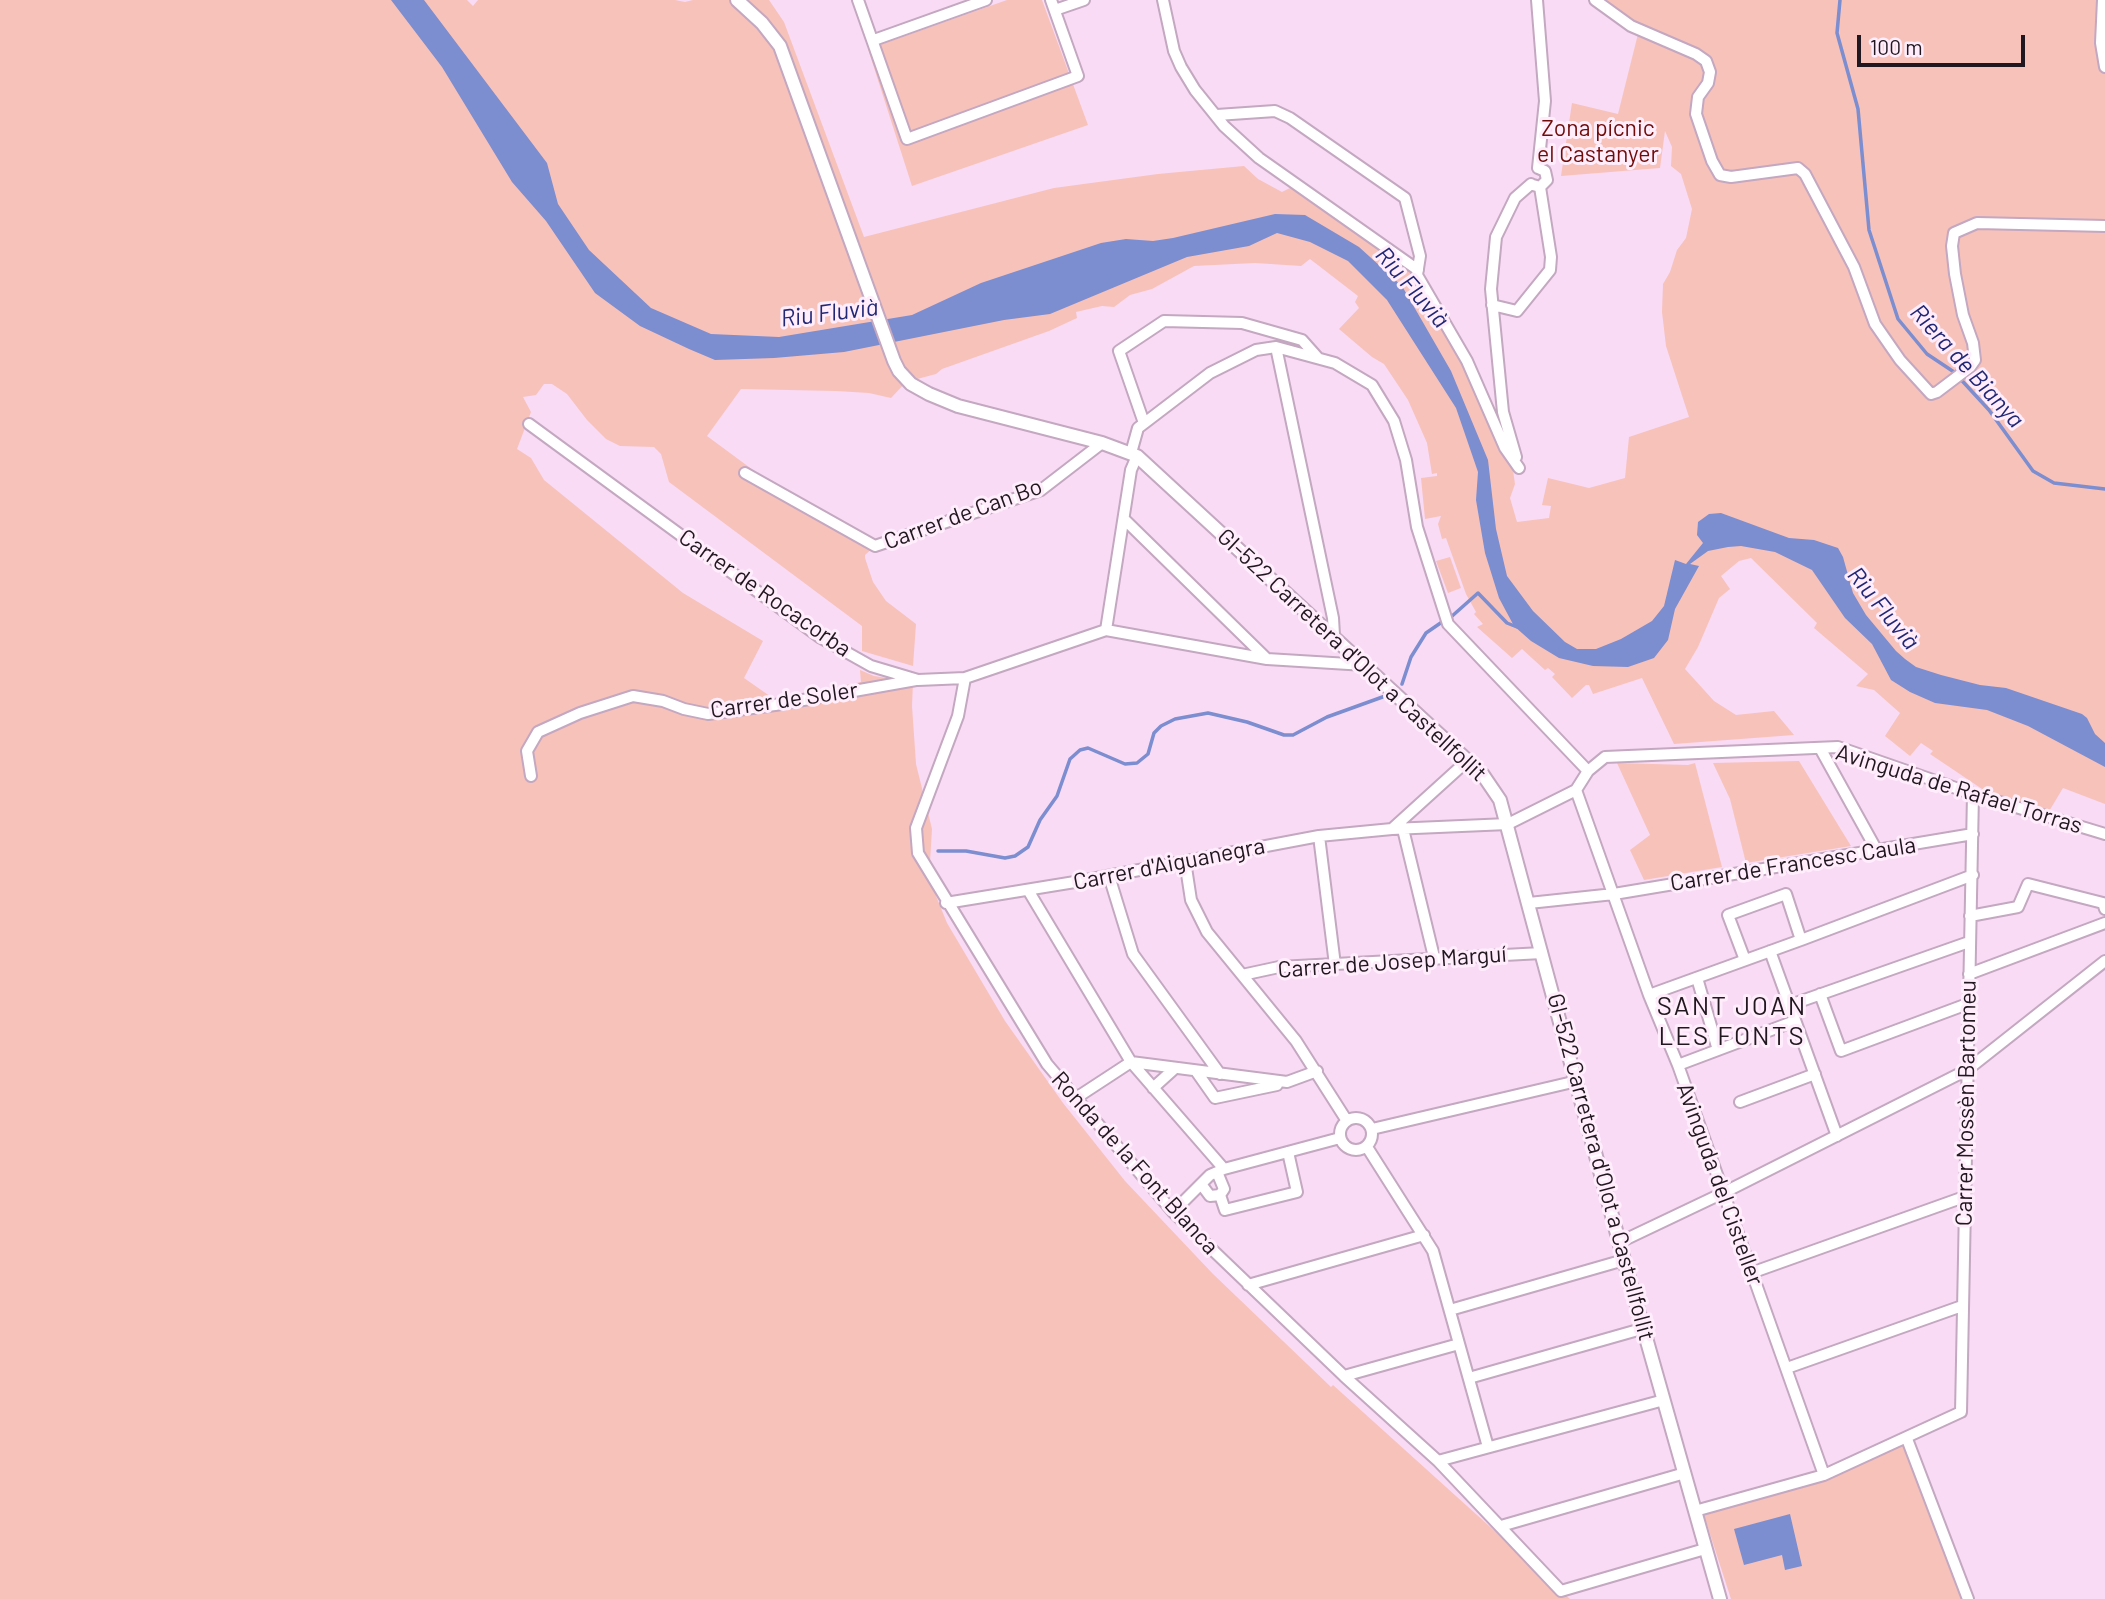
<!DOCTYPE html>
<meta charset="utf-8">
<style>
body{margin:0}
#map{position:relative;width:2105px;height:1599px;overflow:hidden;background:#f9dbf5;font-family:Barlow,sans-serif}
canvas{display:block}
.scale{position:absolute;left:1857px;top:35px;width:168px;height:32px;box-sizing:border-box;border:4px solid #211720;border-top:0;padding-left:9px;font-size:21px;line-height:24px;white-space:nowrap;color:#211720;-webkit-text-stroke:5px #ffedfc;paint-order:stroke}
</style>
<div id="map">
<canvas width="2105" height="1599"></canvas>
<div class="scale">100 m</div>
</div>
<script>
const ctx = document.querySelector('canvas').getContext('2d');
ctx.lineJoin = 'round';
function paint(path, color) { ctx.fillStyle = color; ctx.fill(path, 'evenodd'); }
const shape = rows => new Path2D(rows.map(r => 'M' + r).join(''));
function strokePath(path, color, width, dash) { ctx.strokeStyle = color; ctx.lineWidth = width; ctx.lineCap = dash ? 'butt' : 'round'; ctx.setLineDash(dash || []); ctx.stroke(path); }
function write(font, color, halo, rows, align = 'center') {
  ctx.font = font + ' Barlow,sans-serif'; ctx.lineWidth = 6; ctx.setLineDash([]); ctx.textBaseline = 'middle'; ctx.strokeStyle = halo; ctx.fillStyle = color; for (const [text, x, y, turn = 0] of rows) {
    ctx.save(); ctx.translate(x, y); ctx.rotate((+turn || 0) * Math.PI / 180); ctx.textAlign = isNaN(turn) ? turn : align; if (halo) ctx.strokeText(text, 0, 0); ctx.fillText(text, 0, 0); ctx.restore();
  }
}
paint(shape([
 [0,0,467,0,473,6,478,0,675,0,685,2,693,0,769,0,784,22,864,237,1054,188,1158,174,1244,166,1258,179,1282,192,1290,188,1298,191,1402,263,1417,280,1463,360,1513,470,1515,484,1510,498,1517,522,1549,518,1551,506,1542,505,1548,478,1589,488,1625,478,1629,437,1689,417,1666,346,1662,312,1663,284,1670,272,1677,250,1686,238,1692,209,1681,174,1671,166,1672,147,1665,131,1660,168,1561,176,1572,103,1618,114,1638,34,1627,29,1588,0,2105,0,2105,804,2063,788,2048,813,1991,795,1930,754,1933,751,1921,743,1910,756,1885,736,1900,713,1874,690,1856,686,1868,674,1814,628,1817,623,1751,558,1739,561,1721,576,1730,589,1719,598,1698,647,1685,669,1714,701,1736,715,1774,711,1794,735,1674,744,1642,678,1593,694,1589,685,1586,685,1572,698,1552,677,1555,674,1548,668,1545,670,1522,649,1512,658,1477,627,1483,624,1474,614,1476,612,1466,594,1446,538,1442,539,1438,524,1441,516,1425,519,1421,478,1437,476,1437,473,1432,474,1427,443,1408,400,1384,364,1372,357,1339,329,1359,308,1355,302,1358,296,1310,259,1301,266,1255,263,1194,266,1152,289,1130,295,1114,307,1102,306,1076,312,1077,318,1049,331,942,369,936,374,906,382,891,398,869,393,836,391,741,389,707,436,799,504,875,546,865,555,865,558,873,582,886,601,916,624,913,666,862,651,862,626,669,482,661,454,654,447,620,446,606,439,587,420,567,394,552,384,544,384,536,395,523,397,531,412,517,449,531,458,544,480,683,593,763,641,744,678,774,699,861,682,860,670,874,676,913,682,912,706,916,764,932,829,930,862,936,896,947,923,1005,1021,1063,1103,1125,1181,1213,1274,1331,1387,1333,1385,1570,1599,0,1599],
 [1007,0,1042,0,1088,125,912,186,868,49],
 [1450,557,1461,588,1448,593,1436,561],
 [1799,761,1851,846,1746,863,1730,799,1713,763],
 [1617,763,1688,765,1695,763,1722,867,1644,880,1630,850,1650,835],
 [1907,1439,1968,1599,1731,1599,1702,1509,1824,1475]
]), '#f7c2ba');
paint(shape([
 [391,0,424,0,547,163,558,204,589,250,651,308,711,334,779,337,912,315,981,283,1101,243,1126,239,1153,241,1173,238,1275,214,1305,215,1359,247,1402,286,1451,371,1488,460,1496,529,1507,576,1533,611,1565,642,1577,649,1596,649,1621,639,1652,621,1664,606,1675,560,1686,564,1703,543,1697,535,1698,522,1709,514,1721,513,1789,538,1814,540,1838,548,1843,557,1853,593,1866,615,1896,651,1905,659,1916,667,1941,675,1980,685,2006,688,2082,714,2087,718,2095,734,2105,743,2105,767,2028,726,1987,710,1935,703,1910,692,1891,680,1872,644,1845,618,1812,570,1775,552,1741,546,1728,547,1708,551,1690,564,1699,566,1675,609,1668,640,1654,658,1628,667,1593,666,1559,658,1531,641,1514,626,1499,598,1485,553,1476,500,1478,472,1456,408,1387,300,1348,261,1310,242,1277,233,1249,246,1187,257,1050,314,1004,320,844,352,774,358,715,360,689,349,640,326,595,293,546,221,512,182,442,67],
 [1790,1514,1802,1566,1785,1570,1782,1555,1744,1565,1734,1529]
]), '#7c8dd0');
strokePath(shape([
 [1840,0,1837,33,1858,109,1869,230,1898,319,1927,354,1954,372,1989,410,2033,471,2054,483,2105,489],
 [1451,617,1478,593,1507,623,1517,627],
 [1402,684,1411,657,1426,633,1442,622],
 [938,851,966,851,1005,858,1015,856,1028,847,1040,820,1057,796,1070,759,1080,750,1088,748,1125,764,1137,763,1148,754,1154,733,1161,726,1175,719,1208,713,1247,722,1284,735,1293,735,1327,717,1388,695]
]), '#7c8dd0', 3.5);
const minor = shape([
 [858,0,907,139,1078,76,1051,0],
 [1163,0,1174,51,1181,67,1195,90,1224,126,1259,158,1418,270],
 [1537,0,1545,101,1538,168],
 [1595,0,1631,26,1696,54,1706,61,1710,72,1708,83,1698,97,1696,114,1712,161,1720,175,1731,177,1798,168,1805,174,1854,267,1875,324,1900,360,1931,394,1937,392,1970,367,1975,360,1973,343,1963,315,1955,274,1952,246,1954,233,1977,223,2105,226],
 [2103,0,2101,43,2105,67],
 [1055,10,1084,0],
 [874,40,986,0],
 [1217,115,1275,111,1290,118,1405,198,1420,256,1417,275,1467,361,1505,448,1519,468],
 [1533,185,1540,187,1547,180,1545,171,1538,168],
 [1492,305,1517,311,1550,270,1551,257,1540,187],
 [1276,347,1333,618,1334,635],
 [1144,423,1119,351,1164,321,1242,323,1302,340,1318,358],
 [529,424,821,638,871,666,918,680,965,678,1106,630,1267,659,1365,665],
 [1131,453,1138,428,1210,373,1256,350,1276,347,1335,363,1372,385,1394,421,1406,460,1417,527,1448,624,1588,771],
 [1516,457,1503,412,1491,289,1496,237,1515,198,1531,184],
 [745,473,875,546,1041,490,1102,443],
 [1124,519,1267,659],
 [1106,630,1131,470,1137,456],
 [965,678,958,716,916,828,918,853,1047,1064,1076,1098,1173,1212,1344,1376,1438,1461,1561,1591,1705,1549],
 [1820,748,1876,849],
 [531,776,527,751,538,732,580,713,633,696,663,701,684,709,708,714,775,705,916,680],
 [1576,790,1649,995,1678,1065,1824,1475],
 [1392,829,1467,761],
 [1403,829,1434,957],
 [1319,836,1335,965],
 [1185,861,1191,900,1207,932,1296,1041,1347,1121],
 [1109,876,1133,954,1220,1074],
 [1028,890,1131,1062,1224,1169],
 [946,903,1081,881,1319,836,1392,829,1508,824,1576,790,1588,771,1605,757,1838,747,1973,794,2105,834],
 [1529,903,1614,894,1973,834],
 [1970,916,2018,907,2028,884,2103,903,2105,909],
 [1801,940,1973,875],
 [1770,951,1837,1136],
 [1969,974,2105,923],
 [1242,975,1279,967,1542,953],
 [1697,978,1718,1050],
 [1820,994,1841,1051,1970,1003],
 [1649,995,1801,940,1786,894,1728,915,1745,960],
 [1790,1005,1969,942],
 [1678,1065,1795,1021],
 [1196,1071,1215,1098,1277,1085],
 [1153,1088,1174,1069],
 [1076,1098,1131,1062,1287,1082,1317,1071],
 [1740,1102,1815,1074],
 '1340 1134a16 16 0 1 1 32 0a16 16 0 1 1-32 0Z',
 [1372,1129,1577,1081],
 [1367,1147,1433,1251,1488,1447],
 [1201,1184,1210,1196,1220,1195,1224,1189,1217,1172],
 [1220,1195,1225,1210,1297,1192,1288,1152],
 [1173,1212,1210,1175,1224,1169,1340,1138],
 [1620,1242,1723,1193,1967,1070,2105,961],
 [1751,1273,1964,1197],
 [1248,1285,1424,1235],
 [1450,1310,1624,1260],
 [1787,1368,1962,1306],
 [1344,1376,1459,1344],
 [1469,1378,1645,1328],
 [1907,1439,1968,1599],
 [1438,1461,1664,1400],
 [1695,1511,1824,1475,1961,1412,1973,794],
 [1501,1526,1685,1473]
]);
const tertiary = shape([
 [737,0,762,23,780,46,894,361,899,371,911,384,929,394,958,406,1102,443,1137,456,1483,775,1500,800,1624,1260,1720,1599]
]);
strokePath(minor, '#c4a7c0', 14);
strokePath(tertiary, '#c4a7c0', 16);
strokePath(minor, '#fff', 10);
strokePath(tertiary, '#fff', 12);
write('23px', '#6f0c09', '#ffedfc', [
 ["Zona pícnic",1598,128],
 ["el Castanyer",1598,154]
]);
write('23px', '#211720', '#ffedfc', [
 ["Carrer de Can Bo",963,514,-20],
 ["Carrer de Rocacorba",765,593,35],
 ["GI-522 Carretera d'Olot a Castellfollit",1352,655,43],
 ["Carrer de Soler",784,700,-8],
 ["Avinguda de Rafael Torras",1959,789,17],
 ["Carrer d'Aiguanegra",1169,864,-11],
 ["Carrer de Francesc Caula",1793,864,-9],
 ["Carrer de Josep Marguí",1392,962,-4],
 ["Carrer Mossèn Bartomeu",1966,1103,-89],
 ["Ronda de la Font Blanca",1135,1163,48],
 ["GI-522 Carretera d'Olot a Castellfollit",1601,1167,75],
 ["Avinguda del Cisteller",1720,1184,70]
]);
write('italic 24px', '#202775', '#ffedfc', [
 ["Riu Fluvià",1412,287,49],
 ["Riu Fluvià",829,313,-7],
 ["Riera de Bianya",1967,366,48],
 ["Riu Fluvià",1883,608,51]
]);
ctx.letterSpacing = '2px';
write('26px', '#211720', '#ffedfc', [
 ["SANT JOAN",1732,1006],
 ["LES FONTS",1732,1036]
]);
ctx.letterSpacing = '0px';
</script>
